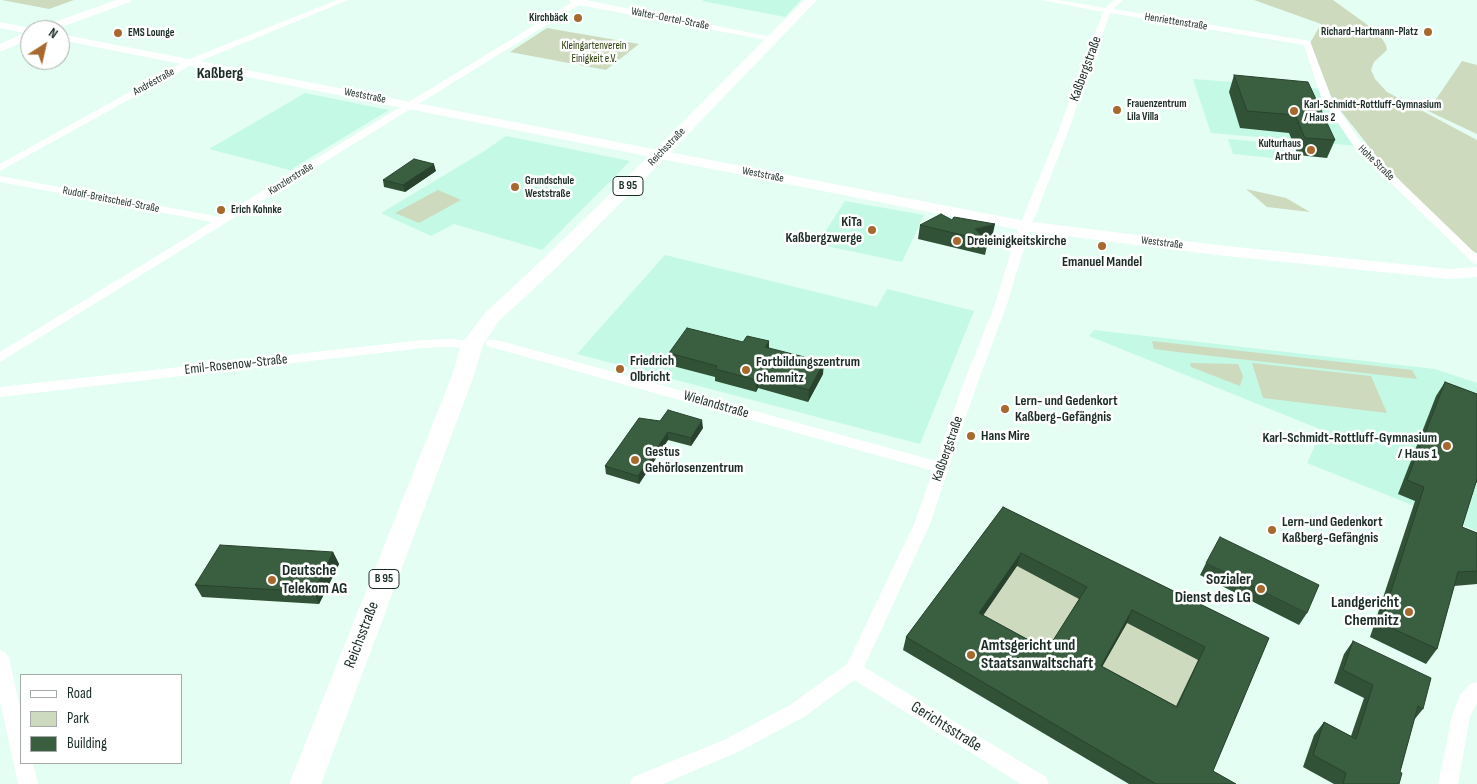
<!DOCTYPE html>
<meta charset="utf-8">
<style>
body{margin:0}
#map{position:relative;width:1477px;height:784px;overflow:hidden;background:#e4fef4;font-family:"Sofia Sans Condensed",sans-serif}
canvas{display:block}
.legend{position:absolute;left:20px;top:674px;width:162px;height:90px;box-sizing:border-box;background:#fff;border:1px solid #a4aba8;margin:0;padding:6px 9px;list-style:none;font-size:15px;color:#1b2c26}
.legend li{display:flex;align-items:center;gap:10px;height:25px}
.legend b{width:25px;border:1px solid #a4aba8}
.north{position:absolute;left:20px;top:20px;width:50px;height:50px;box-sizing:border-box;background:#fff;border:1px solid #a4aba8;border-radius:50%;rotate:35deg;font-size:14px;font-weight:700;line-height:20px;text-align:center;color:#1b2c26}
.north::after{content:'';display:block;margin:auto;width:18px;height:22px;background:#a7692e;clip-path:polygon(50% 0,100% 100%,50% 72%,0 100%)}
</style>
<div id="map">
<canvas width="1477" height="784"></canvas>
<ul class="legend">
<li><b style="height:6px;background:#fff"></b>Road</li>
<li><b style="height:14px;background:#cddabe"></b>Park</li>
<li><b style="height:14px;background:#3a5f40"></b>Building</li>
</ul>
<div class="north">N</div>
</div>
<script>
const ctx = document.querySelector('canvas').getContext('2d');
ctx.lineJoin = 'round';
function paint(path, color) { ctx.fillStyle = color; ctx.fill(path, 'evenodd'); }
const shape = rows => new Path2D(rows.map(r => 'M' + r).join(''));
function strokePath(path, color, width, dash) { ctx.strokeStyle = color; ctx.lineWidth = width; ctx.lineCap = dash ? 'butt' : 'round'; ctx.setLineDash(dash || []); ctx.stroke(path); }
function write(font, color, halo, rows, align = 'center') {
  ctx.font = font + ' "Sofia Sans Condensed",sans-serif'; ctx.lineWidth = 5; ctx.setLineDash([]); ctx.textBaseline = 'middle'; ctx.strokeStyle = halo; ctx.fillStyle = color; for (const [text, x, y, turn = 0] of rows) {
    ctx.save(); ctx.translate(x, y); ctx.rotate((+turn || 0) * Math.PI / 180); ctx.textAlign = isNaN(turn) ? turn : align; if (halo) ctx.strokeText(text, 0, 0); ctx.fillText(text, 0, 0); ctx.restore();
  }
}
paint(shape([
 [704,0,801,0,785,17,702,1],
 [1193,79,1323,89,1358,146,1211,133],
 [305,93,389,110,290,170,209,149],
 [506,136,630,161,542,250,454,224,431,236,381,213,483,152],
 [1228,139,1285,144,1292,160,1233,154],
 [845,201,924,215,902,262,817,244],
 [665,255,877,307,887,289,974,311,920,444,577,354],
 [1094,330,1435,369,1477,383,1477,531,1307,463,1322,430,1089,336]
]), '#c4f9e5');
paint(shape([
 [2,0,74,0,49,9],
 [1254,0,1333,0,1369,26,1381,37,1386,45,1387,50,1374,62,1371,70,1375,79,1387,92,1477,140,1477,253,1467,249,1385,167,1333,101,1310,43,1321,24],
 [547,28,639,44,606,70,510,52],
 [1462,61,1477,65,1477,134,1428,111],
 [1246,189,1286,198,1310,212,1267,207],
 [438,190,461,200,419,223,395,213],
 [1152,341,1412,370,1417,379,1177,352,1154,349],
 [1191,363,1238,364,1243,376,1240,386,1191,367,1190,364],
 [1252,363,1371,376,1387,413,1263,398],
 [1017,566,1082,600,1043,663,976,626],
 [1127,623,1198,660,1170,719,1096,678]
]), '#cddabe');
paint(shape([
 [337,0,348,0,193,64,0,171,0,164,187,60,337,0],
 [569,0,585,0,772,37,776,39,772,41,579,5,0,362,0,352,212,222,0,182,0,176,220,217,571,3,569,0],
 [1041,0,1059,0,1105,8,1114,0,1123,0,1113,9,1310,41,1332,100,1362,144,1477,255,1477,264,1473,263,1355,148,1322,100,1304,45,1110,13,1066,137,1029,232,1006,307,976,387,930,524,864,667,1046,777,1049,784,1021,784,854,680,804,717,738,752,663,784,630,784,633,777,724,740,790,705,847,664,914,524,933,471,487,346,486,343,487,340,497,340,936,461,962,387,994,307,1017,232,1056,137,1103,12,1041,0],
 [451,339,472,341,478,345,472,349,451,347,423,348,0,397,0,387,423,340,451,339],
 [0,650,6,653,9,658,21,712,21,763,33,763,38,784,18,784,0,701,0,650],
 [1477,682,1477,703,1470,716,1458,784,1438,784,1452,716,1460,695,1470,684,1477,682]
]), '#fff');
paint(shape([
 [116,0,131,0,130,2,53,30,36,30,38,28,116,0],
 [0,22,30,28,35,30,30,30,30,39,0,52,0,44,24,33,0,28,0,22],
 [60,34,1025,221,1217,245,1450,269,1477,267,1477,277,1450,279,1217,255,1025,231,60,40,60,34]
]), '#fff');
paint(shape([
 [804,0,817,0,665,158,556,268,498,322,483,345,473,378,321,784,289,784,451,378,461,345,484,314,542,260,653,152,804,0]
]), '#fff');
paint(shape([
 [1234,75,1335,140,1327,158,1298,155,1289,133,1240,128,1229,92],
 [436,171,405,192,384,187,383,180],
 [952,220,992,238,987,240,988,241,985,255,918,239,920,225],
 [769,348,823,374,808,402,758,388,756,392,715,381,715,377,669,365,669,353],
 [1445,382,1477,394,1477,483,1476,482,1462,527,1477,533,1477,584,1454,586,1437,649,1426,664,1370,637,1415,501,1398,494,1436,396],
 [660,421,703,428,691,446,668,440,639,484,606,474,605,466],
 [1003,507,1269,638,1213,771,1236,784,1129,784,903,650,906,637],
 [1017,566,1079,599,1047,650,983,615],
 [1127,623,1198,660,1176,706,1102,666],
 [333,552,339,564,319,604,202,597,195,585],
 [1206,563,1307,613,1299,625,1200,575],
 [1353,641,1423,709,1414,720,1400,772,1399,784,1334,784,1303,767,1314,735,1324,722,1351,736,1364,698,1334,683,1344,654]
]), '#325237');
paint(shape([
 [434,164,436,171,405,192,403,185],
 [995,224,992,238,985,240,975,229],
 [769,341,769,353,765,347],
 [824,362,823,374,808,402,809,390],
 [758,376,758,388,756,392,756,380],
 [702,420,703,428,691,446,691,438],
 [668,432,668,440,639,484,638,476],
 [333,552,339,564,319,604,314,592],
 [1021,553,1017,566,976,626,979,613],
 [1132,610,1127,623,1096,678,1101,666]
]), '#29422d');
const building = shape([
 [1234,75,1308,82,1335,140,1305,138,1295,115,1247,111,1234,75],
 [414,159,434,164,403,185,383,180,414,159],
 [941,214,952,220,954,217,995,224,975,229,988,241,920,225,941,214],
 [687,328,743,342,747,336,769,341,765,347,824,362,809,390,758,376,756,380,715,369,717,366,669,353,687,328],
 [1445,382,1477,394,1477,479,1462,527,1477,533,1477,571,1458,572,1437,649,1381,623,1424,487,1407,480,1445,382],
 [668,410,702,420,691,438,668,432,638,476,605,466,639,418,660,421,668,410],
 [1003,507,1269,638,1213,771,1236,784,1156,784,906,637,1003,507],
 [1021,553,1087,587,1047,650,979,613,1021,553],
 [1132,610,1205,647,1177,707,1101,666,1132,610],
 [1220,537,1319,585,1307,613,1206,563,1220,537],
 [220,545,333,552,314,592,195,585,220,545],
 [1353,641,1431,678,1423,709,1418,706,1400,772,1402,773,1399,784,1343,784,1346,773,1313,755,1324,722,1356,739,1373,685,1343,670,1353,641]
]);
paint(building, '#3a5f40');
strokePath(building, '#29422d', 1);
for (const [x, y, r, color] of [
 [578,18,5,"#a7692e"],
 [1428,32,5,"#a7692e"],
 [118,33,5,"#a7692e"],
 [1117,110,5,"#a7692e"],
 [1294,111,5,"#a7692e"],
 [1311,150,5,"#a7692e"],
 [515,187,5,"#a7692e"],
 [221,210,5,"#a7692e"],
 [872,230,5,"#a7692e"],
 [957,241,5,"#a7692e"],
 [1102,246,5,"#a7692e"],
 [620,369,5,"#a7692e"],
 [746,370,5,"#a7692e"],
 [1005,409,5,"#a7692e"],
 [971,436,5,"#a7692e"],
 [1447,446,5,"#a7692e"],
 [635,460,5,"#a7692e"],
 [1272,530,5,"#a7692e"],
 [272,580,5,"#a7692e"],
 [1261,589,5,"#a7692e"],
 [1409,612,5,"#a7692e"],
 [971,655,5,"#a7692e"]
]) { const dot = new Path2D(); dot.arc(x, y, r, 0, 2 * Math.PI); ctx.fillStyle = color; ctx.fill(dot); strokePath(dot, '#fff', 2); }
write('bold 11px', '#1b2c26', '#fff', [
 ["Kirchbäck",568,18,"right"],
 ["Richard-Hartmann-Platz",1418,32,"right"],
 ["EMS Lounge",128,33],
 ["Frauenzentrum",1127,104],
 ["Lila Villa",1127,117],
 ["Karl-Schmidt-Rottluff-Gymnasium",1304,105],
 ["/ Haus 2",1304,118],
 ["Kulturhaus",1301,144,"right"],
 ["Arthur",1301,157,"right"],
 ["Grundschule",525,181],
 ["Weststraße",525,194],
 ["Erich Kohnke",231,210]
], 'left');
write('11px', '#1b2c26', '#fff', [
 ["Walter-Oertel-Straße",670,19,11],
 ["Henriettenstraße",1176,22,9],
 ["Andréstraße",154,82,-29],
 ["Weststraße",365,96,11],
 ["Reichsstraße",667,147,-46],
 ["Hohe Straße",1376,163,44],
 ["Weststraße",763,175,11],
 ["Kanzlerstraße",291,179,-32],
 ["Rudolf-Breitscheid-Straße",111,200,11],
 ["Weststraße",1162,243,7]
]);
write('11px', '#2c3d0b', '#fff', [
 ["Kleingartenverein",594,46],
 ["Einigkeit e.V.",594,59]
]);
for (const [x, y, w] of [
 [628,186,30],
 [384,579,30]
]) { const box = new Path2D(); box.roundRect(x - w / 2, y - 9.5, w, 19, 4); ctx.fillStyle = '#fff'; ctx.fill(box); strokePath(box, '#1b2c26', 1); }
write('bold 12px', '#1b2c26', null, [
 ["B 95",628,186],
 ["B 95",384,579]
]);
write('14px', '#1b2c26', '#fff', [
 ["Kaßbergstraße",1086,69,-70],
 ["Emil-Rosenow-Straße",236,365,-6],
 ["Wielandstraße",716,405,16],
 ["Kaßbergstraße",948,449,-71]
]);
write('bold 14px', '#1b2c26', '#fff', [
 ["KiTa",862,222,"right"],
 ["Kaßbergzwerge",862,238,"right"],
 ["Dreieinigkeitskirche",967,241],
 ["Emanuel Mandel",1102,262,"center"],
 ["Friedrich",630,361],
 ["Olbricht",630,377],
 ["Fortbildungszentrum",756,362],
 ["Chemnitz",756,378],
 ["Lern- und Gedenkort",1015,401],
 ["Kaßberg-Gefängnis",1015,417],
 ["Hans Mire",981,436],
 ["Karl-Schmidt-Rottluff-Gymnasium",1437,438,"right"],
 ["/ Haus 1",1437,454,"right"],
 ["Gestus",645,452],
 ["Gehörlosenzentrum",645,468],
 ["Lern-und Gedenkort",1282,522],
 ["Kaßberg-Gefängnis",1282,538]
], 'left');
write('bold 16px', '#1b2c26', '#fff', [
 ["Kaßberg",220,74]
]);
write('bold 16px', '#1b2c26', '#fff', [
 ["Deutsche",282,571],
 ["Telekom AG",282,589],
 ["Sozialer",1251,580,"right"],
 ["Dienst des LG",1251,598,"right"],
 ["Landgericht",1399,603,"right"],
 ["Chemnitz",1399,621,"right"],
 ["Amtsgericht und",981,646],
 ["Staatsanwaltschaft",981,664]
], 'left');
write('16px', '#1b2c26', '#fff', [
 ["Reichsstraße",362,635,-69],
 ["Gerichtsstraße",946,727,32]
]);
</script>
